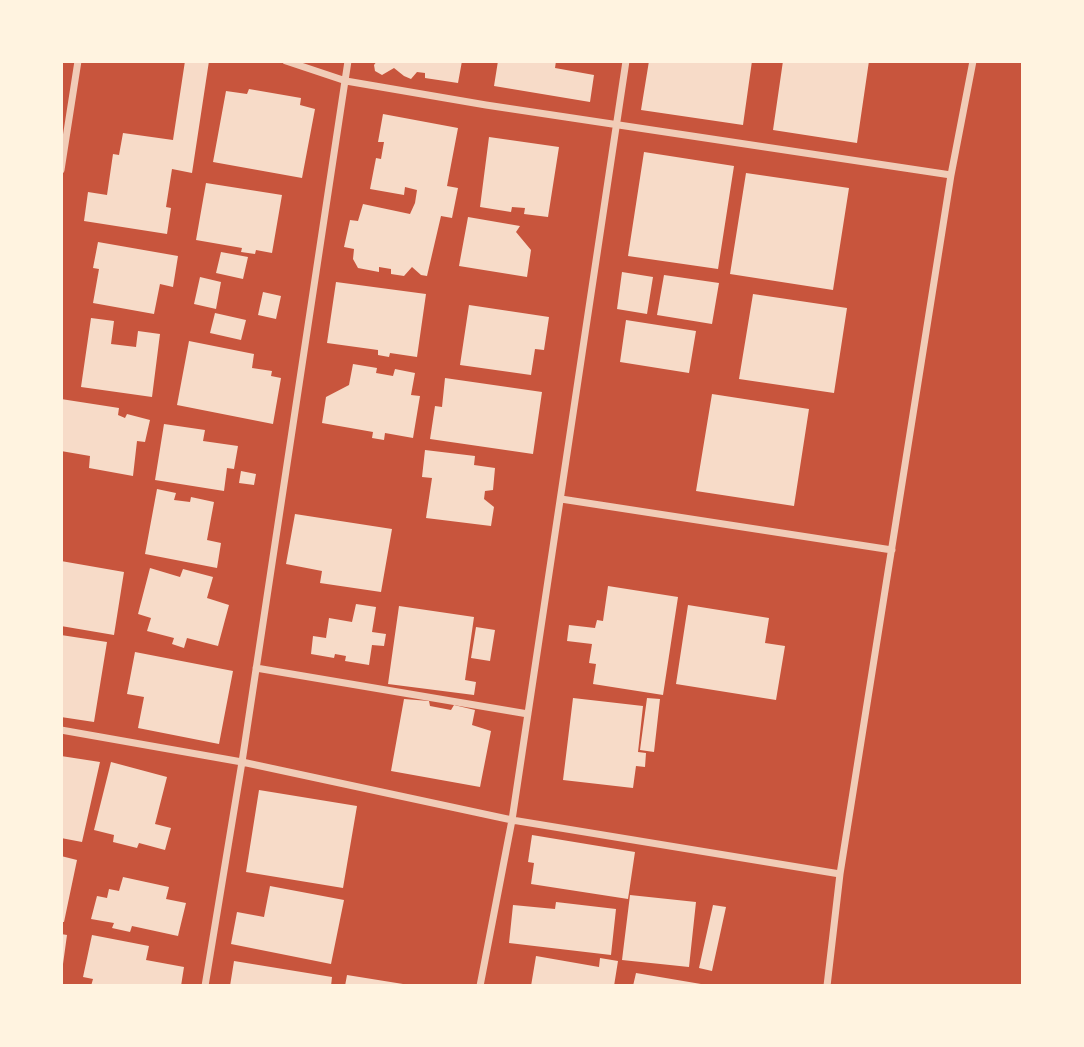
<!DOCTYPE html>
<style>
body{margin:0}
#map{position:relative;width:1084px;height:1047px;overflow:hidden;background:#c8553d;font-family:Literata,serif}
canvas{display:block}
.frame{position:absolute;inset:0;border:63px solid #fff3e0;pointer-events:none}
</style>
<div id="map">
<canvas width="1084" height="1047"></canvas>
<div class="frame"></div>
</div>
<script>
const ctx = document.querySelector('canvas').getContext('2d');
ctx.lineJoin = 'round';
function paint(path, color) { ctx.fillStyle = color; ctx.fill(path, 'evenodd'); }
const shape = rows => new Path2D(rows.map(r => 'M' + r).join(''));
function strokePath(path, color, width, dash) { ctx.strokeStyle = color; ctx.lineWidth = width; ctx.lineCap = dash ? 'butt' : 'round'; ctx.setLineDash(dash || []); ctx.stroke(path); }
paint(shape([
 [185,61,209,61,192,173,172,169,166,207,171,208,167,234,84,221,88,192,107,195,113,154,119,155,123,133,173,140],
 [377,61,462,61,458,83,425,78,425,73,417,72,411,79,404,76,394,68,382,75,375,71,374,65],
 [498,61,556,61,555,68,594,75,590,102,494,86],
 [649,61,752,61,743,125,641,110],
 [783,61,869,61,857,143,773,130],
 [249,89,301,98,300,105,315,109,302,178,213,162,226,91,247,94],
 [383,114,458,128,447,186,458,188,452,218,441,216,427,276,421,275,412,267,404,276,391,274,391,269,379,267,379,272,358,268,353,259,354,249,344,247,350,220,358,221,363,204,410,214,415,203,417,190,405,187,404,195,370,189,376,158,381,159,384,142,378,142],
 [489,137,559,147,548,217,524,214,525,208,512,207,511,212,480,207],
 [644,152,734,166,718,269,628,256],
 [746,173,849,188,833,290,730,274],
 [206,183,282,195,272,253,256,250,255,254,241,252,242,248,196,240],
 [468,217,520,226,516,232,531,250,527,277,459,266],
 [98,242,178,256,173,287,160,284,154,314,93,303,99,269,93,268],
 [221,252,248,257,243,279,216,273],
 [622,272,653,277,647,314,617,309],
 [664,275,719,283,712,324,657,315],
 [200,277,221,282,216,309,194,304],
 [336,282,426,294,417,357,390,353,389,357,378,355,378,350,327,343],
 [263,292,281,296,276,319,258,315],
 [753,294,847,308,834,393,739,379],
 [469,305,549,317,544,350,535,349,531,375,460,365],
 [215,313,246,320,241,340,210,333],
 [91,318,114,321,111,344,136,347,138,331,160,334,152,397,81,387],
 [626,320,696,331,689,373,620,362],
 [189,341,254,354,252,368,272,371,271,376,281,378,273,424,177,405],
 [353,364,377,368,376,373,393,376,395,369,415,373,411,395,420,396,413,438,385,433,384,440,372,438,373,432,322,423,326,397,349,385],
 [445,378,542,392,533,454,430,439,435,406,442,407],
 [712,394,809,409,794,506,696,491],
 [61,399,119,408,118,415,125,418,127,414,150,420,145,442,137,441,133,476,89,468,90,456,61,451],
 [164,424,205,430,203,441,238,446,234,469,227,468,224,491,155,480],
 [425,450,475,456,474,465,495,468,493,490,485,491,484,499,494,507,491,526,426,518,432,478,422,477],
 [241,471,256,474,254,485,239,483],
 [157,489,176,493,174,500,190,502,191,497,214,502,207,540,221,543,217,568,145,554],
 [295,514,392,529,381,592,320,583,322,571,286,564],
 [61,561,124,572,114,635,61,626],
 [150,568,180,577,183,569,213,577,207,598,229,605,218,646,187,638,184,648,172,644,174,638,147,631,151,618,138,614],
 [608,586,678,597,663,695,593,684,596,664,589,663,592,644,567,641,569,625,595,628,597,620,603,621],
 [356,604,376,607,372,632,386,634,384,646,372,645,369,665,345,661,346,656,335,654,334,658,311,654,313,636,326,638,329,618,352,622],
 [688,605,769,618,765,643,785,646,776,700,676,684],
 [399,606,474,617,465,680,476,682,474,695,388,684],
 [476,627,495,630,490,661,471,658],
 [61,635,107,642,94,722,61,717],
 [135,652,233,671,219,744,138,728,144,697,127,694],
 [573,698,643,706,638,752,646,753,645,767,636,766,633,788,563,780],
 [647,698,660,699,654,752,640,750],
 [404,699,429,701,430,706,451,710,454,705,475,710,472,725,491,731,480,787,391,771],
 [61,756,100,762,82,842,61,838],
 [111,762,167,777,155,824,171,828,165,850,139,843,137,848,113,842,114,835,94,830],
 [259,790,357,806,343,888,246,872],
 [532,835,635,852,628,899,531,884,534,863,528,862],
 [61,856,77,860,64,922,61,922],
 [123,877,169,887,166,899,186,903,178,936,132,926,130,932,112,928,114,923,91,919,97,896,107,898,109,889,119,891],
 [270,886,344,900,331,964,231,944,237,912,264,917],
 [630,895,696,902,689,967,622,960],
 [556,902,616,909,611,955,509,943,513,905,555,909],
 [713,905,726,907,712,971,699,968],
 [61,934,67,935,63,964,61,964],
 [92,935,149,946,146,960,184,967,181,986,91,986,93,979,83,977],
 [536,956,599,967,600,958,618,961,614,986,531,986],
 [234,961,332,977,331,986,230,986],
 [636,973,701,984,701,986,633,986],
 [347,975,403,984,403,986,345,986]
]), '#f7dbc8');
strokePath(shape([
 [286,61,346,81,486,105,951,175],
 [61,170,78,61],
 [561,499,892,550],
 [256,668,528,714],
 [61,730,242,762,512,820,840,874],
 [205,986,242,762,348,61],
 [480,986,512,820,626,61],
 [827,986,840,874,951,175,973,61]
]), '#f1ccb7', 7);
</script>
